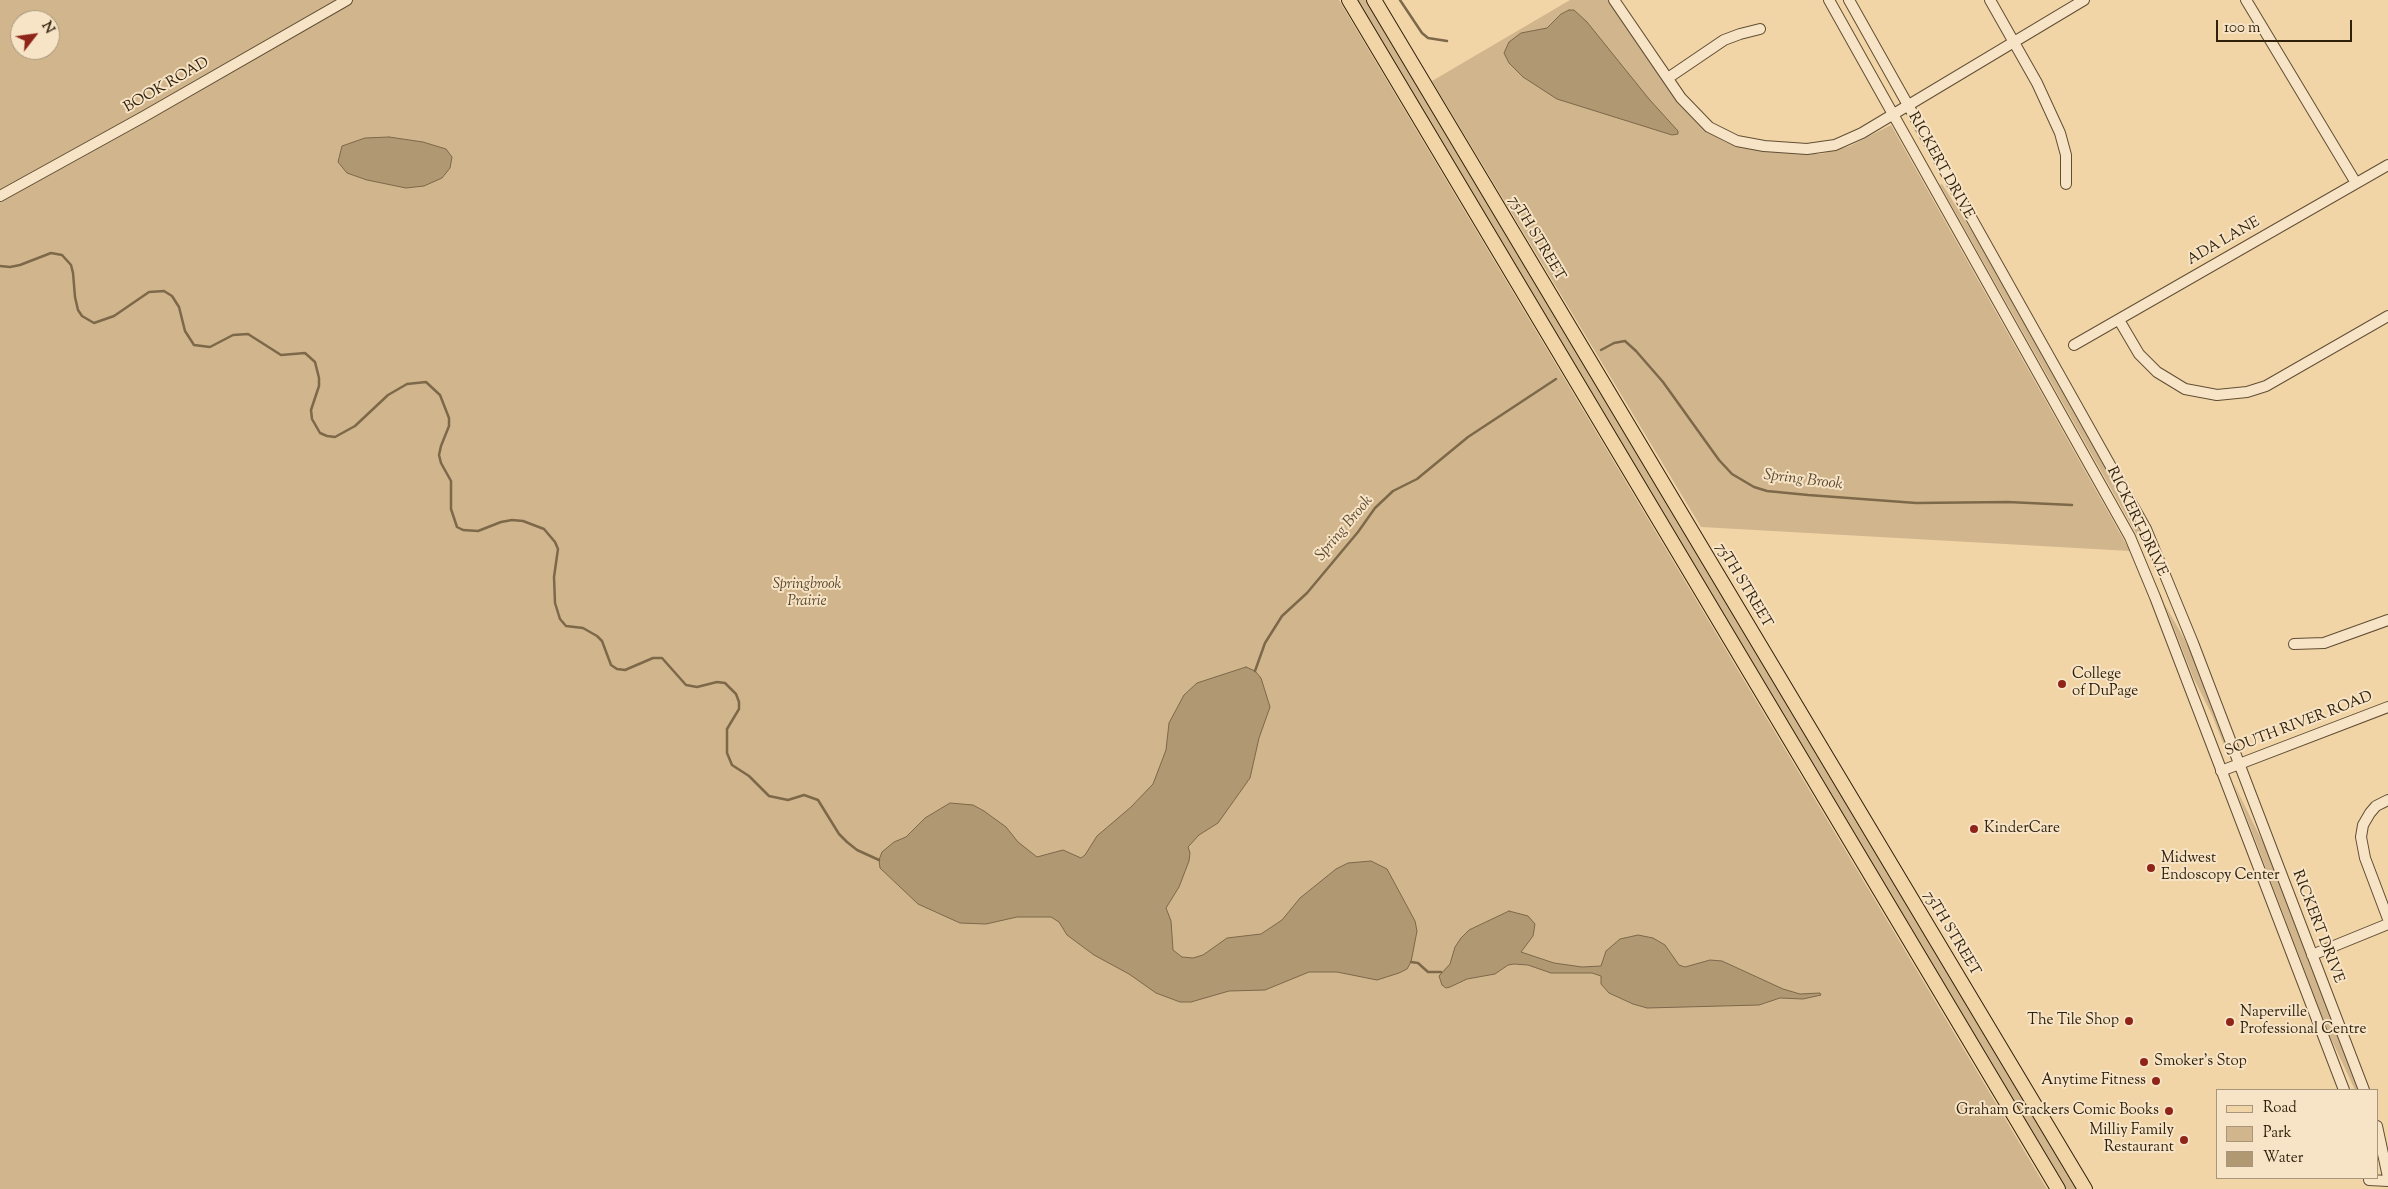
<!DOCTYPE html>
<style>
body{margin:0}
#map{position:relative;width:2388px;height:1189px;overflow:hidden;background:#f2d5a7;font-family:"Sorts Mill Goudy",serif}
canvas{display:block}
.legend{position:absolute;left:2216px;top:1089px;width:162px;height:90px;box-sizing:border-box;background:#f7e4c6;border:1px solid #a7967c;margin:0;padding:6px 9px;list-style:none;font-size:15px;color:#30210d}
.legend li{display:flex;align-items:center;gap:10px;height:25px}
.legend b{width:25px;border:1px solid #a7967c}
.north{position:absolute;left:10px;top:10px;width:50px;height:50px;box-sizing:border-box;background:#f7e4c6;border:1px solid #a7967c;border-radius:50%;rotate:60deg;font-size:14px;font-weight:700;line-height:20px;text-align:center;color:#30210d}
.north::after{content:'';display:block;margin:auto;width:18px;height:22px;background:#8f2418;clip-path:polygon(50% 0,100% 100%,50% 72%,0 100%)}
.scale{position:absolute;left:2216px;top:20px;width:136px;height:22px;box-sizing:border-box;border:2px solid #30210d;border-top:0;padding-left:6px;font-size:15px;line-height:18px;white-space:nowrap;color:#30210d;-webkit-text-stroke:4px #f7e4c6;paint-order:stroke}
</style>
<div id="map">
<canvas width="2388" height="1189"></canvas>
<ul class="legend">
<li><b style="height:6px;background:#f2d5a7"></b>Road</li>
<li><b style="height:14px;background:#d1b68d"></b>Park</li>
<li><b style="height:14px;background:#b09873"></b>Water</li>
</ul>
<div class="north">N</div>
<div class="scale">100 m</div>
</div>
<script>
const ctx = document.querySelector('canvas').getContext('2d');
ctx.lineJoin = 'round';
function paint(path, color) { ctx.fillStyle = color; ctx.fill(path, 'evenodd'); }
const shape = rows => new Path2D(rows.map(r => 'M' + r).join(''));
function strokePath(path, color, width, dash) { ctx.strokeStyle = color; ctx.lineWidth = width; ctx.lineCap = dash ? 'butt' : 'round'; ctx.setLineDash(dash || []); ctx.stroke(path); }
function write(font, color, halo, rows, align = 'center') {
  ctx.font = font + ' "Sorts Mill Goudy",serif'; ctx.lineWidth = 4; ctx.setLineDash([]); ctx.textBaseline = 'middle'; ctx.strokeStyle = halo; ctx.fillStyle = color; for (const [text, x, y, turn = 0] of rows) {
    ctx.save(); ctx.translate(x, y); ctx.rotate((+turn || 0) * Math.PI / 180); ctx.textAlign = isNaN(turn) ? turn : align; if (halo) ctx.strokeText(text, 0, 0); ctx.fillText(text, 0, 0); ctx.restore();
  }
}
paint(shape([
 [0,0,1339,0,2047,1189,0,1189],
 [20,20,50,20,50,50,20,50],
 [1355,0,1368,0,2079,1189,2065,1189],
 [1570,0,1608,0,1679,103,1702,127,1725,142,1742,147,1805,154,1821,154,1850,146,1891,125,2130,551,1701,527,1432,81],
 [1942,184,1992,263,2138,525,2142,536,2141,542,1940,185],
 [2165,605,2189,647,2226,746,2224,745,2212,715,2193,677],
 [2234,784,2270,857,2358,1090,2355,1090,2328,1032]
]), '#d1b68d');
const water = shape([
 [1569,10,1574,10,1587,22,1649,99,1678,131,1678,134,1672,135,1557,99,1523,77,1509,63,1504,53,1509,42,1521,33,1547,28,1561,14,1569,10],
 [389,137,423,142,446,149,452,157,450,168,442,178,424,186,406,188,367,180,347,173,338,162,342,146,365,138,389,137],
 [1246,667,1255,671,1261,678,1270,707,1259,738,1250,778,1218,823,1199,835,1188,847,1190,853,1189,861,1179,887,1166,908,1171,921,1173,950,1182,957,1193,958,1203,955,1227,938,1261,934,1282,920,1300,898,1336,869,1348,863,1371,861,1387,869,1415,921,1417,931,1411,962,1407,969,1399,973,1377,980,1337,972,1309,972,1265,990,1229,991,1191,1002,1180,1002,1156,993,1129,974,1094,955,1067,935,1059,922,1051,917,1017,917,986,924,960,923,918,904,880,868,879,860,882,852,894,842,906,837,925,818,950,803,973,805,984,811,1006,827,1018,842,1037,857,1063,850,1081,858,1085,855,1097,836,1131,807,1153,784,1166,750,1169,723,1184,695,1197,683,1246,667],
 [1509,911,1528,916,1535,924,1533,936,1521,952,1554,963,1582,967,1601,966,1606,951,1620,939,1638,935,1653,938,1665,945,1679,965,1685,967,1710,960,1722,961,1783,989,1800,994,1820,993,1821,995,1803,999,1780,998,1759,1005,1647,1008,1633,1004,1609,993,1601,984,1601,976,1592,973,1551,973,1528,965,1514,964,1508,965,1495,974,1467,979,1450,987,1446,988,1442,985,1439,976,1450,964,1455,947,1461,938,1469,930,1509,911]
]);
paint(water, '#b09873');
strokePath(water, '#7d684a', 1);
strokePath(shape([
 [1400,0,1422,33,1428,38,1447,41],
 [0,266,10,267,20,265,51,253,62,255,71,265,73,273,75,297,78,310,82,316,94,323,114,316,149,292,164,291,172,296,179,307,185,331,194,345,210,347,233,335,248,334,281,355,305,353,315,362,319,378,319,386,311,410,312,419,320,433,327,436,335,437,355,426,388,395,407,384,426,382,440,395,449,418,449,426,441,446,439,455,441,463,451,481,451,509,457,527,463,530,478,531,501,522,512,520,523,521,544,529,555,542,558,549,554,577,555,603,560,619,566,626,583,628,597,636,602,641,611,665,617,669,625,670,653,658,662,658,686,685,697,687,717,682,725,683,736,694,739,702,739,709,727,729,727,753,732,765,749,776,769,796,788,800,804,795,818,800,839,834,847,842,857,850,879,860],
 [1601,350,1614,343,1625,341,1636,351,1663,382,1719,460,1732,474,1754,487,1767,491,1808,495,1916,503,2008,502,2072,505],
 [1255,671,1265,643,1282,616,1307,593,1358,532,1375,508,1393,491,1417,479,1468,437,1556,379],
 [1411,962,1418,963,1428,972,1441,972]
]), '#7d684a', 2.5);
const minor = shape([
 [1614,0,1681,98,1709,127,1737,141,1764,146,1807,149,1835,145,1862,133,2084,0],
 [1829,0,2130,537,2155,597,2344,1090],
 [1849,0,2146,529,2193,643,2364,1090],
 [1990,0,2037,83,2060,133,2066,155,2066,184],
 [2246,0,2356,183],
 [1668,78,1724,40,1740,34,1760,29],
 [0,196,143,117,347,0],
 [2119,320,2139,354,2157,372,2185,389,2217,395,2247,392,2266,386,2388,316],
 [2074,345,2388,165],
 [2294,644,2324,643,2388,620],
 [2221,771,2388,707],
 [2388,800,2376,806,2370,813,2363,825,2361,837,2365,858,2388,919],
 [2312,955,2388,924],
 [2377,1126,2388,1177],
 [2369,1180,2388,1181]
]);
const major = shape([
 [1349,0,2058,1189],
 [1374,0,2085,1189]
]);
strokePath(minor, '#604e34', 12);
strokePath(major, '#30210d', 16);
strokePath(minor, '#f7e4c6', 10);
strokePath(major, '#f2d5a7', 14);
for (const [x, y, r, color] of [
 [2062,684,5,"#8f2418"],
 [1974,829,5,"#8f2418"],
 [2151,868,5,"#8f2418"],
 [2129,1021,5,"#8f2418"],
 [2230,1022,5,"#8f2418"],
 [2144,1062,5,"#8f2418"],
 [2156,1081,5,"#8f2418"],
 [2169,1111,5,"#8f2418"],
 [2184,1140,5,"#8f2418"]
]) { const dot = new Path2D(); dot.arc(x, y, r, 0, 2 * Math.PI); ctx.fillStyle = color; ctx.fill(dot); strokePath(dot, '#f7e4c6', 2); }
write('15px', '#30210d', '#f7e4c6', [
 ["BOOK ROAD",167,86,-30],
 ["RICKERT DRIVE",1940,166,61],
 ["75TH STREET",1536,239,59],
 ["ADA LANE",2224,242,-30],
 ["RICKERT DRIVE",2136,522,64],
 ["75TH STREET",1743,586,59],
 ["SOUTH RIVER ROAD",2299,725,-21],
 ["RICKERT DRIVE",2317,927,69],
 ["75TH STREET",1951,934,59]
]);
write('italic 15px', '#58462d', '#f7e4c6', [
 ["Springbrook",807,585],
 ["Prairie",807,602]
]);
write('15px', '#30210d', '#f7e4c6', [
 ["College",2072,675],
 ["of DuPage",2072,692],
 ["KinderCare",1984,829],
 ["Midwest",2161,859],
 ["Endoscopy Center",2161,876],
 ["Naperville",2240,1013],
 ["Professional Centre",2240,1030],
 ["The Tile Shop",2119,1021,"right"],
 ["Smoker's Stop",2154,1062],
 ["Anytime Fitness",2146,1081,"right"],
 ["Graham Crackers Comic Books",2159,1111,"right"],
 ["Milliy Family",2174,1131,"right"],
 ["Restaurant",2174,1148,"right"]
], 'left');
write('italic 16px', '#5d4b31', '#f7e4c6', [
 ["Spring Brook",1803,481,7],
 ["Spring Brook",1345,529,-50]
]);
</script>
